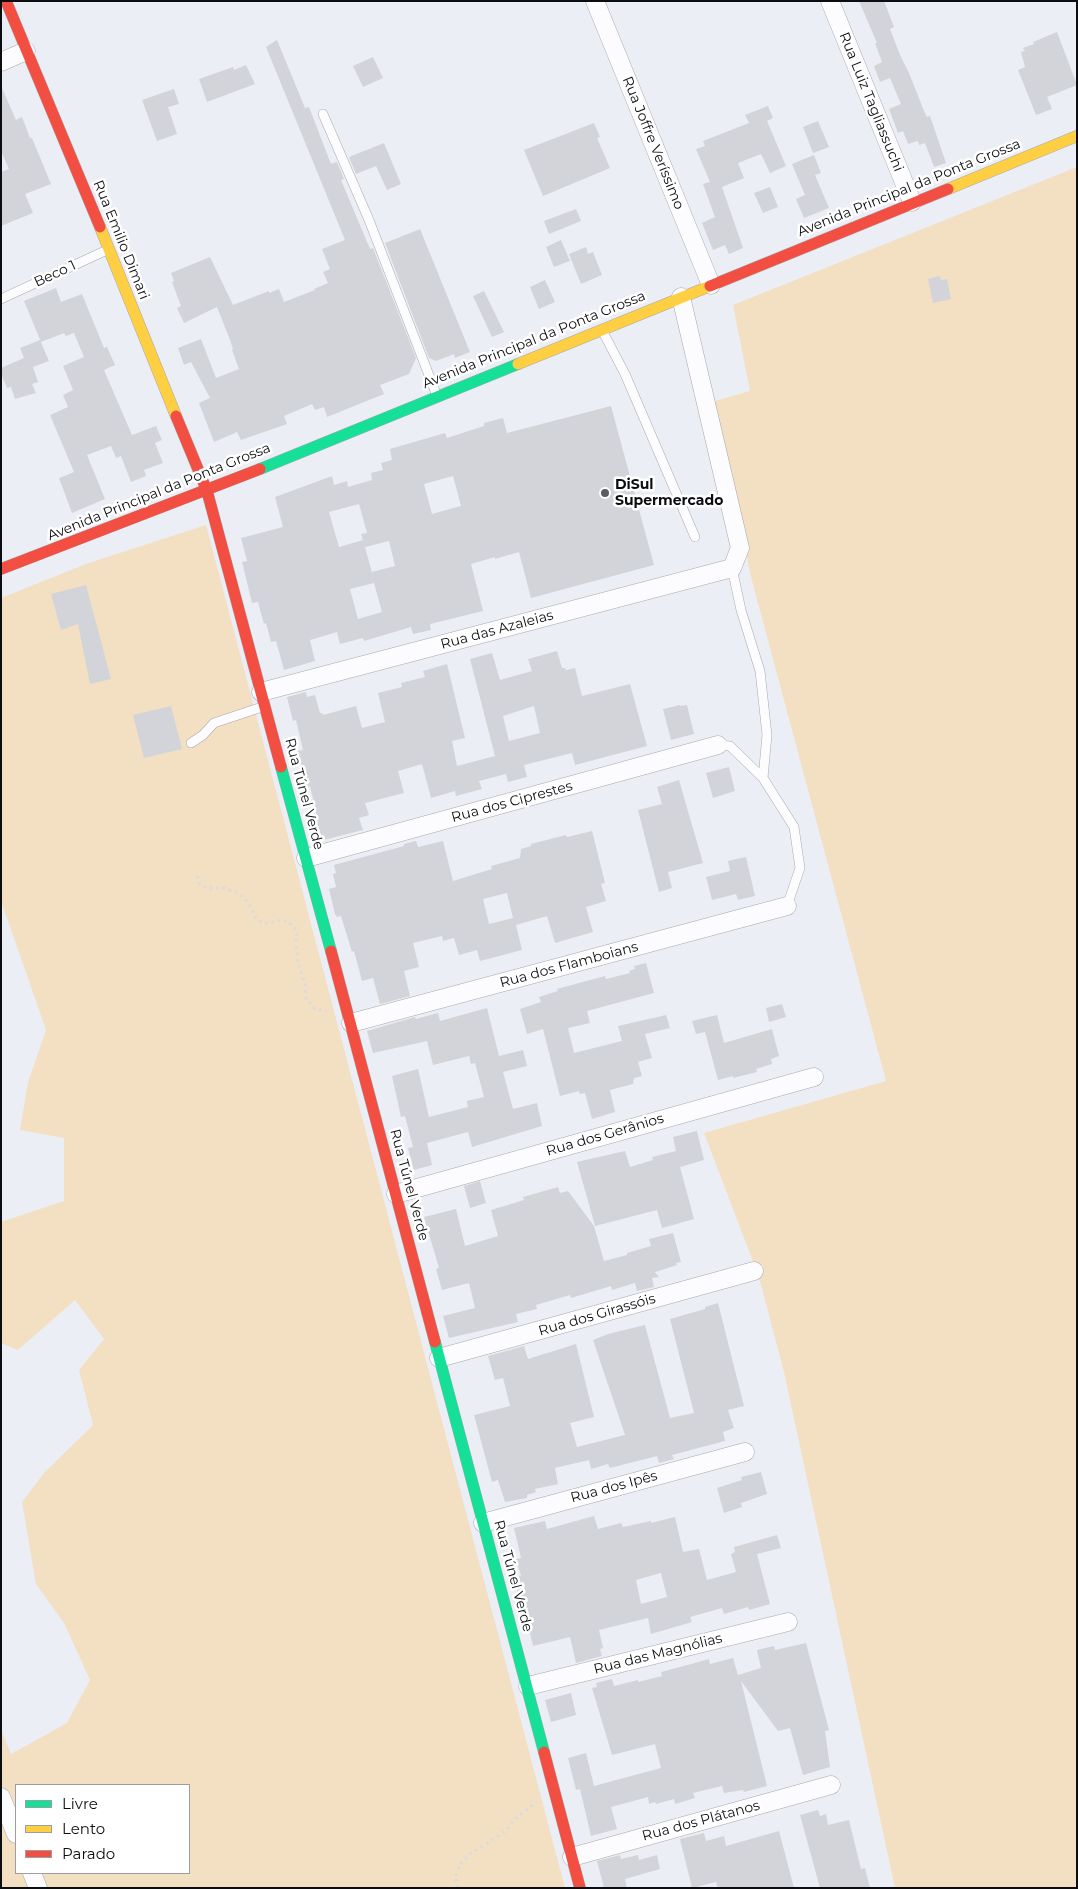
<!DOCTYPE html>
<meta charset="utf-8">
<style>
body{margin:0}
#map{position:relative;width:1078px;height:1889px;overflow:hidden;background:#eceef5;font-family:Montserrat,sans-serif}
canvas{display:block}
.frame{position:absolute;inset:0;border:2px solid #0c0d11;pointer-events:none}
.legend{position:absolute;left:15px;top:1784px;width:175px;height:90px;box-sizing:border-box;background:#fff;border:1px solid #9e9ea0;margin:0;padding:6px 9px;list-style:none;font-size:15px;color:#0c0d11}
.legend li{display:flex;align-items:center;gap:10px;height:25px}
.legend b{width:25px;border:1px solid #9e9ea0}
</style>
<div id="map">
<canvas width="1078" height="1889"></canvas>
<div class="frame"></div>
<ul class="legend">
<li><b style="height:6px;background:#16e098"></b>Livre</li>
<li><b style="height:6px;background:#ffcf43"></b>Lento</li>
<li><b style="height:6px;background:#f24e42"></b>Parado</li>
</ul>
</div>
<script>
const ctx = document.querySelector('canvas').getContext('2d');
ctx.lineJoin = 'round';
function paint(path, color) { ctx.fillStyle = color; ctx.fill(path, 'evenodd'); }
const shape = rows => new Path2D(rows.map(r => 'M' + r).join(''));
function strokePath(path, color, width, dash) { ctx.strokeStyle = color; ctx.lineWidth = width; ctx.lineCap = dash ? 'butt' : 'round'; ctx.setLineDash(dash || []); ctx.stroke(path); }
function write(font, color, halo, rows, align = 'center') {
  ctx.font = font + ' Montserrat,sans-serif'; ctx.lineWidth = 5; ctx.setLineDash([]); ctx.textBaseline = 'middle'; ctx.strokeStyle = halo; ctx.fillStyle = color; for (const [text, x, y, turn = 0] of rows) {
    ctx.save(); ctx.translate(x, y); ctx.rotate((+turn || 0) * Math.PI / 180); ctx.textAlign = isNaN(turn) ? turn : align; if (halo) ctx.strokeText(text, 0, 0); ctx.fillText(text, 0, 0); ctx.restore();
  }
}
paint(shape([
 [1077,167,1077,1888,895,1888,784,1372,759,1277,704,1133,886,1081,751,577,715,401,750,391,733,305],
 [206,525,565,1888,1,1888,1,1730,11,1754,67,1723,90,1680,64,1623,36,1584,22,1502,44,1473,93,1425,79,1370,104,1339,75,1300,18,1350,1,1343,1,1222,64,1201,64,1138,20,1130,28,1082,46,1030,1,901,1,598,86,564],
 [16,1785,189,1785,189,1873,16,1873]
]), '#f3dfc2');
paint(shape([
 [859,1,884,1,894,27,890,29,900,55,909,73,924,111,927,117,930,116,946,163,934,167,925,143,919,145,918,141,908,144,903,131,898,133,889,109,901,104,890,78,880,82,874,66,882,62,875,43,877,43],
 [1057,32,1077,85,1047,97,1052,109,1036,115,1018,70,1025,67,1021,52,1025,51,1023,48,1034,44,1033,42],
 [277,40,305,108,309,107,331,164,337,162,344,179,341,180,370,249,373,248,416,358,409,374,380,385,384,394,327,417,324,407,315,410,312,404,284,416,287,424,241,440,237,432,214,442,199,403,210,398,191,362,184,365,178,348,201,339,216,378,239,369,232,350,233,349,230,340,217,307,184,323,177,308,181,306,172,282,174,281,171,273,210,257,233,305,269,291,269,293,279,289,284,302,315,290,314,289,328,283,323,272,330,269,322,249,345,240,266,47],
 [373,57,383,78,363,87,353,66],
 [246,65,255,84,207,102,199,79,233,67,234,70],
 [1,86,16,120,22,117,30,138,32,138,51,184,25,194,33,213,1,226,1,172,9,169,1,151],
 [174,89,179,104,168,107,177,134,157,141,142,100],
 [768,106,773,118,767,121,786,166,770,173,761,154,738,163,744,178,722,187,743,248,729,254,725,245,713,250,702,223,715,217,703,184,710,182,696,149,705,146,703,141,749,123,745,115],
 [818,121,829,147,813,153,803,127],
 [594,123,600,137,597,138,610,168,543,196,524,150],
 [384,143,401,184,387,190,376,166,356,174,349,157],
 [814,155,821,173,815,175,829,208,804,218,796,199,805,195,792,164],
 [770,187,778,207,763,213,754,193],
 [576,209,581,221,549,234,544,221],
 [420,229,470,352,455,358,454,354,436,361,429,358,385,243],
 [561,240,570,261,554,267,546,247],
 [586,247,588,254,593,252,602,275,581,284,569,254],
 [940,276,941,280,947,279,951,299,933,303,928,279],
 [545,280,555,302,539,309,530,287],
 [56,288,61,302,82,294,104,348,107,347,115,365,104,370,132,435,156,426,162,440,155,443,163,463,144,470,146,476,131,482,121,456,116,458,111,446,87,455,105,499,72,513,59,478,74,472,50,415,68,407,63,395,73,390,63,366,84,357,74,333,66,336,64,333,41,342,24,301],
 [484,291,504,332,492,337,473,296],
 [40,340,49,361,33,367,38,382,32,384,36,393,15,399,11,387,7,388,1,374,1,368,24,358,20,348],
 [611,406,654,565,531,598,519,552,495,559,495,557,471,564,483,611,430,624,431,630,413,634,411,627,364,641,363,638,340,644,337,632,310,640,315,661,284,670,276,641,271,642,266,623,264,624,258,602,252,603,242,562,247,561,241,538,283,527,275,497,332,476,334,485,347,481,348,487,372,480,371,473,383,470,381,463,392,460,390,449,445,433,447,438,484,426,484,423,503,418,507,433],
 [453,476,461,506,432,514,424,484],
 [359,504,367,533,361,534,365,547,363,540,339,547,329,512],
 [389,541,395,566,372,572,374,580,365,547],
 [374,583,382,612,358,619,350,589],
 [86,585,111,679,90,684,78,624,61,630,51,594],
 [557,651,562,668,565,668,566,670,575,668,582,696,630,684,647,746,575,765,572,753,524,765,527,777,508,782,506,774,479,781,482,789,456,796,455,791,431,798,422,764,398,771,404,793,365,803,369,815,359,818,363,830,316,842,310,818,317,816,310,786,308,787,297,751,303,750,296,720,293,721,287,697,306,692,307,697,315,695,320,713,322,713,323,715,356,706,362,728,385,722,378,693,402,687,401,683,425,677,423,671,447,664,465,738,452,741,457,766,495,756,470,659,492,653,500,680,532,671,528,659],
 [534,706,540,733,509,741,503,716],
 [680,705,680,706,687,705,694,734,671,740,663,709],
 [171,706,182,749,144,758,133,715],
 [729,767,735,791,713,798,706,773],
 [679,780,703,863,668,872,672,888,659,892,638,810,662,804,657,787],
 [592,831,605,883,601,884,606,901,586,907,593,932,555,943,547,916,516,925,522,950,480,961,477,950,459,955,454,938,443,941,442,936,413,943,419,967,404,971,410,996,380,1004,373,978,362,981,354,951,352,952,341,916,337,917,335,914,329,889,336,887,333,874,336,873,334,865,404,846,404,844,416,841,418,847,443,841,453,881,492,869,491,866,520,858,521,849,531,846,531,844,566,835,567,837],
 [507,893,513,918,489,924,483,899],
 [746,857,755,896,738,900,736,894,712,900,706,877,730,871,728,861],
 [646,963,654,993,587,1011,590,1023,568,1028,574,1053,622,1041,618,1026,666,1015,670,1028,645,1034,652,1058,638,1062,642,1076,634,1078,633,1084,610,1090,615,1112,592,1119,585,1093,580,1094,579,1091,560,1096,543,1029,527,1034,520,1009,541,1002,539,997,558,991,557,989,605,976,606,979,630,973,629,971,635,969,634,966],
 [782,1004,786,1017,769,1022,766,1008],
 [487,1008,499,1056,523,1050,527,1066,503,1072,513,1109,537,1103,542,1126,472,1147,468,1132,427,1143,432,1165,414,1170,408,1148,413,1147,405,1116,401,1117,392,1076,418,1069,429,1117,468,1107,467,1101,484,1097,475,1063,471,1064,469,1056,433,1065,427,1041,373,1053,367,1031,415,1017,416,1019,438,1013,440,1021],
 [717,1015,724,1043,772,1029,779,1056,771,1059,772,1064,756,1069,757,1072,733,1078,733,1076,718,1080,705,1032,696,1034,692,1021],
 [697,1131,704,1160,680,1167,694,1219,662,1228,657,1210,595,1226,577,1162,625,1151,630,1167,653,1160,652,1157,676,1151,673,1137],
 [480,1181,486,1203,470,1208,464,1186],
 [558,1187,560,1193,568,1191,594,1226,604,1261,627,1255,627,1253,651,1246,649,1239,673,1233,681,1262,676,1263,677,1265,655,1272,659,1277,652,1278,654,1287,637,1291,635,1283,612,1290,611,1286,571,1298,570,1295,536,1305,537,1309,516,1314,518,1322,449,1338,443,1316,475,1308,469,1283,442,1290,436,1269,439,1268,424,1217,456,1209,465,1246,498,1236,491,1210,524,1200,523,1197],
 [718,1303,744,1406,728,1410,734,1428,723,1432,725,1441,672,1455,674,1459,659,1463,657,1456,610,1468,608,1464,591,1469,589,1460,555,1468,558,1484,535,1489,536,1492,527,1495,527,1498,505,1502,498,1480,492,1482,474,1415,510,1406,503,1378,495,1380,488,1356,524,1346,528,1359,576,1344,594,1417,570,1423,577,1447,625,1435,593,1340,608,1334,645,1325,670,1418,694,1413,670,1319,705,1309,705,1307],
 [761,1472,767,1494,741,1503,742,1507,724,1513,717,1488,742,1480,741,1477],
 [594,1516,598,1529,621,1523,623,1527,651,1521,651,1523,675,1517,683,1552,699,1549,707,1580,736,1572,731,1554,735,1552,734,1547,777,1535,781,1548,757,1554,770,1604,749,1610,748,1607,724,1614,722,1608,690,1617,692,1622,651,1634,648,1618,599,1630,603,1648,600,1649,602,1656,576,1663,570,1637,533,1646,529,1629,531,1628,523,1597,519,1598,514,1578,521,1576,516,1559,521,1558,514,1528,545,1521,547,1529],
 [661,1573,667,1597,641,1604,636,1580],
 [806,1643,829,1730,825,1731,830,1767,803,1775,790,1728,778,1731,741,1681,767,1786,744,1792,743,1790,724,1793,722,1786,693,1793,695,1798,675,1804,674,1799,656,1804,655,1802,649,1804,648,1797,611,1807,617,1829,591,1836,580,1789,576,1790,568,1758,586,1753,594,1786,661,1768,655,1744,612,1755,592,1688,597,1687,596,1683,612,1679,614,1686,638,1680,638,1682,662,1676,661,1672,695,1663,709,1659,710,1664,733,1658,738,1675,761,1668,757,1650,774,1646,775,1650],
 [571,1693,576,1715,551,1722,545,1700],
 [818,1810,820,1816,826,1814,828,1825,849,1820,861,1869,865,1868,870,1888,820,1888,800,1815],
 [779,1831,794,1888,718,1888,716,1882,692,1888,680,1839,704,1833,706,1841,724,1836,726,1846],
 [620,1855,621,1859,638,1855,639,1860,657,1855,660,1869,625,1879,627,1888,604,1888,597,1861]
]), '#d3d4d9');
const lane = shape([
 [323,114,369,220,437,396],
 [1,299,107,250],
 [603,332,625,374,695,537],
 [732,568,741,610,760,671,767,735,763,778],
 [191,743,203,735,214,723,262,707],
 [718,745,730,746,763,778,794,827,800,868,787,906]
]);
const street = shape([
 [595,1,711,285],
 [830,1,912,202],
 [1,62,26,51],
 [261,692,732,568,740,548,681,297],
 [306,858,718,745],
 [351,1023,787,906],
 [396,1194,814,1077],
 [439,1358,754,1271],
 [483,1523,745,1452],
 [528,1686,788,1622],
 [1,1797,16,1834],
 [572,1857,831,1785],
 [32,1873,38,1888]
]);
const fast = shape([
 [260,469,518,364],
 [281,767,331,951],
 [435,1342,544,1752]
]);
const slow = shape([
 [948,189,1077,136],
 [100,227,176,416],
 [518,364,710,286]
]);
const jam = shape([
 [6,1,100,227],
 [710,286,948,189],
 [176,416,207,491,281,767],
 [1,569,260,469],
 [331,951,435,1342],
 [544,1752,580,1888]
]);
strokePath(lane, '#a8a9af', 10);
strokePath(street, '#a8a9af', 19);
strokePath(fast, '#a8a9af', 12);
strokePath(slow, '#a8a9af', 12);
strokePath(jam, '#a8a9af', 12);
strokePath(shape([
 [197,876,199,883,206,888,224,888,238,893,248,902,256,918,264,924,282,920,289,922,297,931,296,941,298,963,305,983,306,998,315,1009,327,1011],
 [458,1888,455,1878,460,1864,470,1854,503,1833,518,1816,537,1802]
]), '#dadbdd', 3, [2.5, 4]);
strokePath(lane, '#fcfcfe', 9);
strokePath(street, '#fcfcfe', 18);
strokePath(fast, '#16e098', 11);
strokePath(slow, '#ffcf43', 11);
strokePath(jam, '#f24e42', 11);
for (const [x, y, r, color] of [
 [605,493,5,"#5a5c61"]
]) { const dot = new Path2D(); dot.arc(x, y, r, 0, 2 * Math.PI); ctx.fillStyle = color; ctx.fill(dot); strokePath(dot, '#fff', 2); }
write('14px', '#0c0d11', '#fff', [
 ["Rua Luiz Tagliassuchi",871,102,68],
 ["Rua Joffre Veríssimo",653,143,68],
 ["Avenida Principal da Ponta Grossa",909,188,-22],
 ["Rua Emilio Dimari",121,240,68],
 ["Beco 1",55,274,-25],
 ["Avenida Principal da Ponta Grossa",534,340,-22],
 ["Avenida Principal da Ponta Grossa",159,492,-22],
 ["Rua das Azaleias",497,630,-15],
 ["Rua Túnel Verde",304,794,75],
 ["Rua dos Ciprestes",512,802,-15],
 ["Rua dos Flamboians",569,965,-15],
 ["Rua dos Gerânios",605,1135,-16],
 ["Rua Túnel Verde",409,1185,75],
 ["Rua dos Girassóis",597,1315,-16],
 ["Rua dos Ipês",614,1487,-15],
 ["Rua Túnel Verde",513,1576,75],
 ["Rua das Magnólias",658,1654,-14],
 ["Rua dos Plátanos",701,1821,-15]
]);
write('bold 14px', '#0c0d11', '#fff', [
 ["DiSul",615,485],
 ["Supermercado",615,501]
], 'left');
</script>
